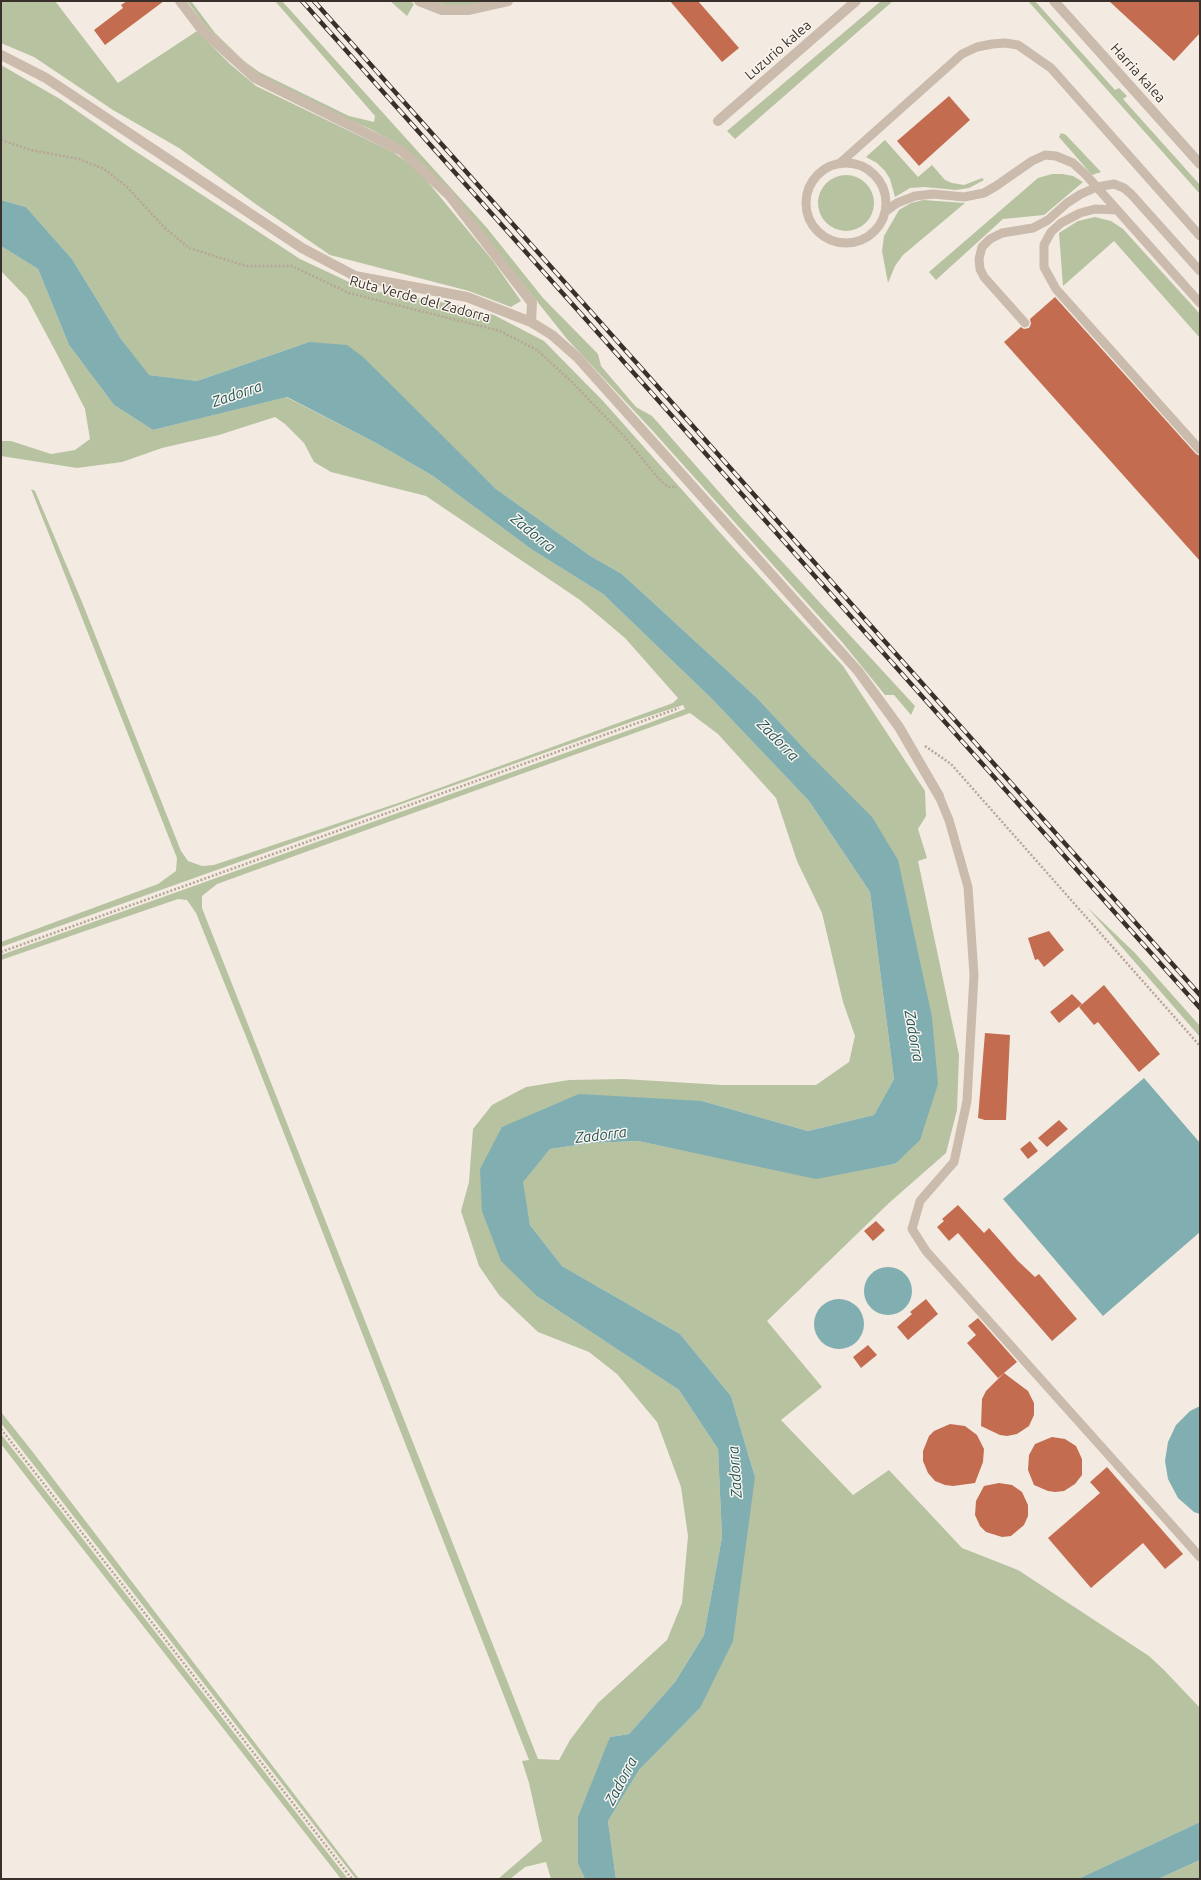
<!DOCTYPE html>
<style>
body{margin:0}
#map{position:relative;width:1201px;height:1880px;overflow:hidden;background:#f3ebe1;font-family:Ubuntu,sans-serif}
canvas{display:block}
.frame{position:absolute;inset:0;border:2px solid #3a302b;pointer-events:none}
</style>
<div id="map">
<canvas width="1201" height="1880"></canvas>
<div class="frame"></div>
</div>
<script>
const ctx = document.querySelector('canvas').getContext('2d');
ctx.lineJoin = 'round';
function paint(path, color) { ctx.fillStyle = color; ctx.fill(path, 'evenodd'); }
const shape = rows => new Path2D(rows.map(r => 'M' + r).join(''));
function strokePath(path, color, width, dash) { ctx.strokeStyle = color; ctx.lineWidth = width; ctx.lineCap = dash ? 'butt' : 'round'; ctx.setLineDash(dash || []); ctx.stroke(path); }
function write(font, color, halo, rows, align = 'center') {
  ctx.font = font + ' Ubuntu,sans-serif'; ctx.lineWidth = 3; ctx.setLineDash([]); ctx.textBaseline = 'middle'; ctx.strokeStyle = halo; ctx.fillStyle = color; for (const [text, x, y, turn = 0] of rows) {
    ctx.save(); ctx.translate(x, y); ctx.rotate((+turn || 0) * Math.PI / 180); ctx.textAlign = isNaN(turn) ? turn : align; if (halo) ctx.strokeText(text, 0, 0); ctx.fillText(text, 0, 0); ctx.restore();
  }
}
paint(shape([
 [1,1,55,1,118,83,197,31,230,64,256,86,393,152,418,170,493,261,521,301,511,307,469,291,330,255,257,205,179,148,113,110,34,57,1,43],
 [187,1,191,1,215,33,244,61,259,72,349,116,374,122,375,116,275,1,282,1,487,228,543,298,598,354,601,366,636,407,652,416,742,518,915,706,911,715,894,695,885,695,842,642,651,429,567,339,450,192,423,164,398,144,370,129,325,109,262,78,205,26],
 [390,1,410,1,414,4,407,16],
 [429,1,495,1,469,7,452,7],
 [881,1,893,1,735,139,727,131],
 [1028,1,1035,1,1115,90,1119,88,1127,96,1123,99,1200,185,1200,194],
 [1,65,60,99,129,147,300,259,366,290,453,304,494,315,544,341,603,401,732,546,843,666,925,791,926,816,918,829,927,858,918,861,959,1055,957,1110,946,1153,889,1203,767,1321,822,1387,781,1420,853,1495,889,1470,962,1548,1018,1570,1149,1656,1164,1670,1200,1708,1200,1822,1078,1879,616,1879,608,1821,639,1770,700,1708,755,1477,731,1396,680,1334,562,1266,530,1225,522,1182,550,1149,591,1143,638,1141,816,1178,896,1164,932,1017,813,758,758,699,622,574,592,557,496,489,444,439,309,342,197,381,148,375,121,339,72,259,26,207,1,200],
 [1061,133,1066,135,1101,172,1092,175,1059,137],
 [885,140,918,177,932,165,945,180,952,183,964,185,982,178,984,180,969,188,956,190,924,187,910,188,895,197,890,179,885,171,877,163,866,157],
 [1052,174,1062,174,1073,176,1083,182,1044,215,1003,219,936,280,929,272,1038,178],
 '818 203a28 28 0 1 1 56 0a28 28 0 1 1-56 0Z',
 [923,200,965,203,903,255,895,266,888,283,882,251,884,236,899,210,911,203],
 [1095,217,1111,221,1123,229,1200,314,1200,338,1114,241,1063,286,1059,233,1078,221],
 [1,246,38,269,69,345,114,405,153,430,286,397,378,444,433,476,531,549,603,594,712,699,809,801,870,892,894,1079,874,1115,808,1131,702,1101,502,1127,538,1297,679,1390,718,1449,722,1537,704,1635,675,1682,629,1734,610,1737,578,1864,585,1879,551,1879,546,1862,525,1867,510,1879,498,1879,542,1841,529,1783,522,1761,529,1760,249,1044,196,913,187,900,178,899,1,960,1,955,649,723,685,709,683,705,634,721,1,947,1,942,158,884,176,871,177,858,31,489,35,491,82,602,181,851,188,861,202,866,214,865,401,802,673,703,678,698,625,638,580,600,426,496,331,472,314,462,304,443,285,424,275,417,219,435,162,448,122,462,77,468,1,456,1,441,11,441,51,454,75,450,90,439,85,409,58,356,27,298,1,271],
 [690,713,718,734,776,798,797,861,822,913,843,1002,855,1036,849,1062,816,1085,722,1085,624,1079,569,1080,526,1087,492,1105,473,1129,469,1182,461,1211,479,1266,499,1295,538,1332,589,1352,617,1374,657,1422,681,1487,688,1536,682,1603,667,1640,598,1703,570,1740,559,1760,538,1759,202,908,202,896,217,884],
 [1087,907,1135,953,1200,1026,1200,1037],
 [1,1412,32,1451,359,1879,356,1879,1,1423],
 [1,1434,348,1879,341,1879,32,1484,1,1444],
 [1200,1860,1200,1879,1158,1879]
]), '#b7c2a1');
paint(shape([
 [1,200,26,207,72,259,121,339,149,375,197,381,309,342,347,345,363,357,496,489,592,557,622,574,758,699,813,758,872,817,898,860,932,1017,938,1084,920,1140,895,1164,816,1179,638,1141,591,1143,550,1149,523,1182,530,1225,562,1266,680,1334,731,1396,755,1477,733,1641,700,1708,639,1770,608,1821,616,1879,585,1879,578,1864,578,1817,610,1737,629,1734,675,1682,704,1635,722,1537,718,1449,679,1390,538,1297,501,1261,482,1211,480,1169,502,1127,579,1094,702,1101,808,1131,874,1115,894,1079,870,892,809,801,712,699,603,594,531,549,433,476,378,444,287,397,153,430,114,405,69,345,38,269,1,246],
 [1144,1078,1200,1143,1200,1232,1103,1316,1003,1199],
 '864 1291a24 24 0 1 1 48 0a24 24 0 1 1-48 0Z',
 '814 1324a25 25 0 1 1 50 0a25 25 0 1 1-50 0Z',
 [1200,1406,1200,1514,1194,1512,1178,1498,1168,1479,1165,1461,1168,1442,1176,1425,1190,1411],
 [1200,1822,1200,1860,1158,1879,1078,1879]
]), '#81aeb0');
paint(shape([
 [127,1,164,1,105,45,94,30,123,8,121,5],
 [670,1,698,1,739,48,722,62],
 [1109,1,1200,1,1200,33,1174,61],
 [949,96,970,120,919,166,897,141],
 [1055,297,1196,454,1200,456,1200,561,1004,342,1021,327,1024,329,1029,328,1031,324,1030,319],
 [1049,931,1064,950,1044,967,1038,959,1035,960,1028,938],
 [1104,985,1160,1054,1139,1072,1098,1022,1094,1025,1079,1007],
 [1072,994,1082,1004,1059,1023,1050,1012],
 [985,1033,1010,1035,1006,1120,985,1120,978,1118],
 [1059,1120,1068,1129,1047,1147,1038,1138],
 [1030,1141,1038,1151,1028,1159,1020,1149],
 [958,1205,984,1233,989,1228,1018,1261,1035,1277,1039,1274,1077,1319,1052,1341,958,1233,949,1241,937,1227,944,1221,942,1219],
 [876,1221,885,1230,873,1241,864,1231],
 [926,1299,938,1314,908,1340,897,1327,912,1314,910,1312],
 [978,1318,1017,1362,998,1378,967,1343,976,1335,968,1326],
 [868,1345,877,1355,861,1368,853,1357],
 [1004,1373,1028,1391,1034,1403,1034,1415,1029,1426,1017,1434,1007,1436,1000,1435,981,1426,982,1399,986,1391],
 [950,1424,965,1426,977,1435,984,1449,983,1462,975,1483,953,1486,945,1485,935,1481,928,1473,923,1461,923,1451,929,1436,934,1431],
 [1052,1437,1065,1439,1076,1446,1082,1459,1082,1475,1075,1484,1064,1491,1055,1492,1048,1491,1034,1485,1028,1470,1029,1455,1035,1444],
 [1107,1467,1183,1554,1165,1569,1143,1543,1091,1588,1048,1538,1100,1493,1090,1482],
 [999,1483,1012,1485,1022,1492,1028,1505,1028,1516,1024,1525,1011,1536,1002,1537,986,1532,980,1526,975,1515,976,1501,984,1486]
]), '#c36c50');
strokePath(shape([
 [1,140,31,150,79,159,104,169,126,186,165,228,189,248,246,266,292,266,349,293,500,331,537,350,571,381,624,436,658,478,668,487,677,487],
 [925,746,951,764,1200,1046],
 [1,952,679,708],
 [1,1429,352,1879]
]), '#b7a597', 2.5, [2, 2]);
strokePath(shape([
 '806 203a40 40 0 1 1 80 0a40 40 0 1 1-80 0Z',
 [840,163,962,54,977,47,992,44,1005,43,1018,45,1051,68,1200,236],
 [1117,210,1095,209,1080,213,1061,223,1051,232,1044,245,1044,267,1056,289,1200,450],
 [886,211,897,203,915,196,933,194,964,197,984,193,996,186,1032,161,1045,155,1056,156,1073,163,1086,175,1200,303],
 [1025,323,984,277,980,269,979,259,982,247,990,239,1002,233,1033,228,1048,220,1067,203,1081,194,1097,187,1114,184,1124,188,1131,194,1200,271],
 [939,796,949,820,968,887,974,975,967,1101,954,1162,920,1201,912,1229,926,1251,1200,1557]
]), '#cbbbad', 9);
strokePath(shape([
 [180,1,202,30,255,78,402,151,449,195,532,303,531,322],
 [419,1,442,10,468,10,508,1],
 [1054,1,1200,164],
 [1,55,46,78,302,248,355,276,467,297,531,322,552,335,577,357,858,671,899,727,939,796],
 [718,121,856,1]
]), '#cbbbad', 10);
const rail = shape([
 [302,1,1200,1008],
 [314,1,1200,995]
]);
strokePath(rail, '#3a302b', 4.5);
strokePath(rail, '#faf5ee', 3, [9]);
write('14px', '#3a302b', '#faf5ee', [
 ["Luzurio kalea",778,50,-41],
 ["Harria kalea",1138,73,48],
 ["Ruta Verde del Zadorra",420,299,15]
]);
write('italic 15px', '#22575b', '#faf5ee', [
 ["Zadorra",237,394,-19],
 ["Zadorra",533,533,39],
 ["Zadorra",778,740,45],
 ["Zadorra",914,1036,80],
 ["Zadorra",601,1135,-7],
 ["Zadorra",735,1472,-94],
 ["Zadorra",621,1781,-62]
]);
</script>
